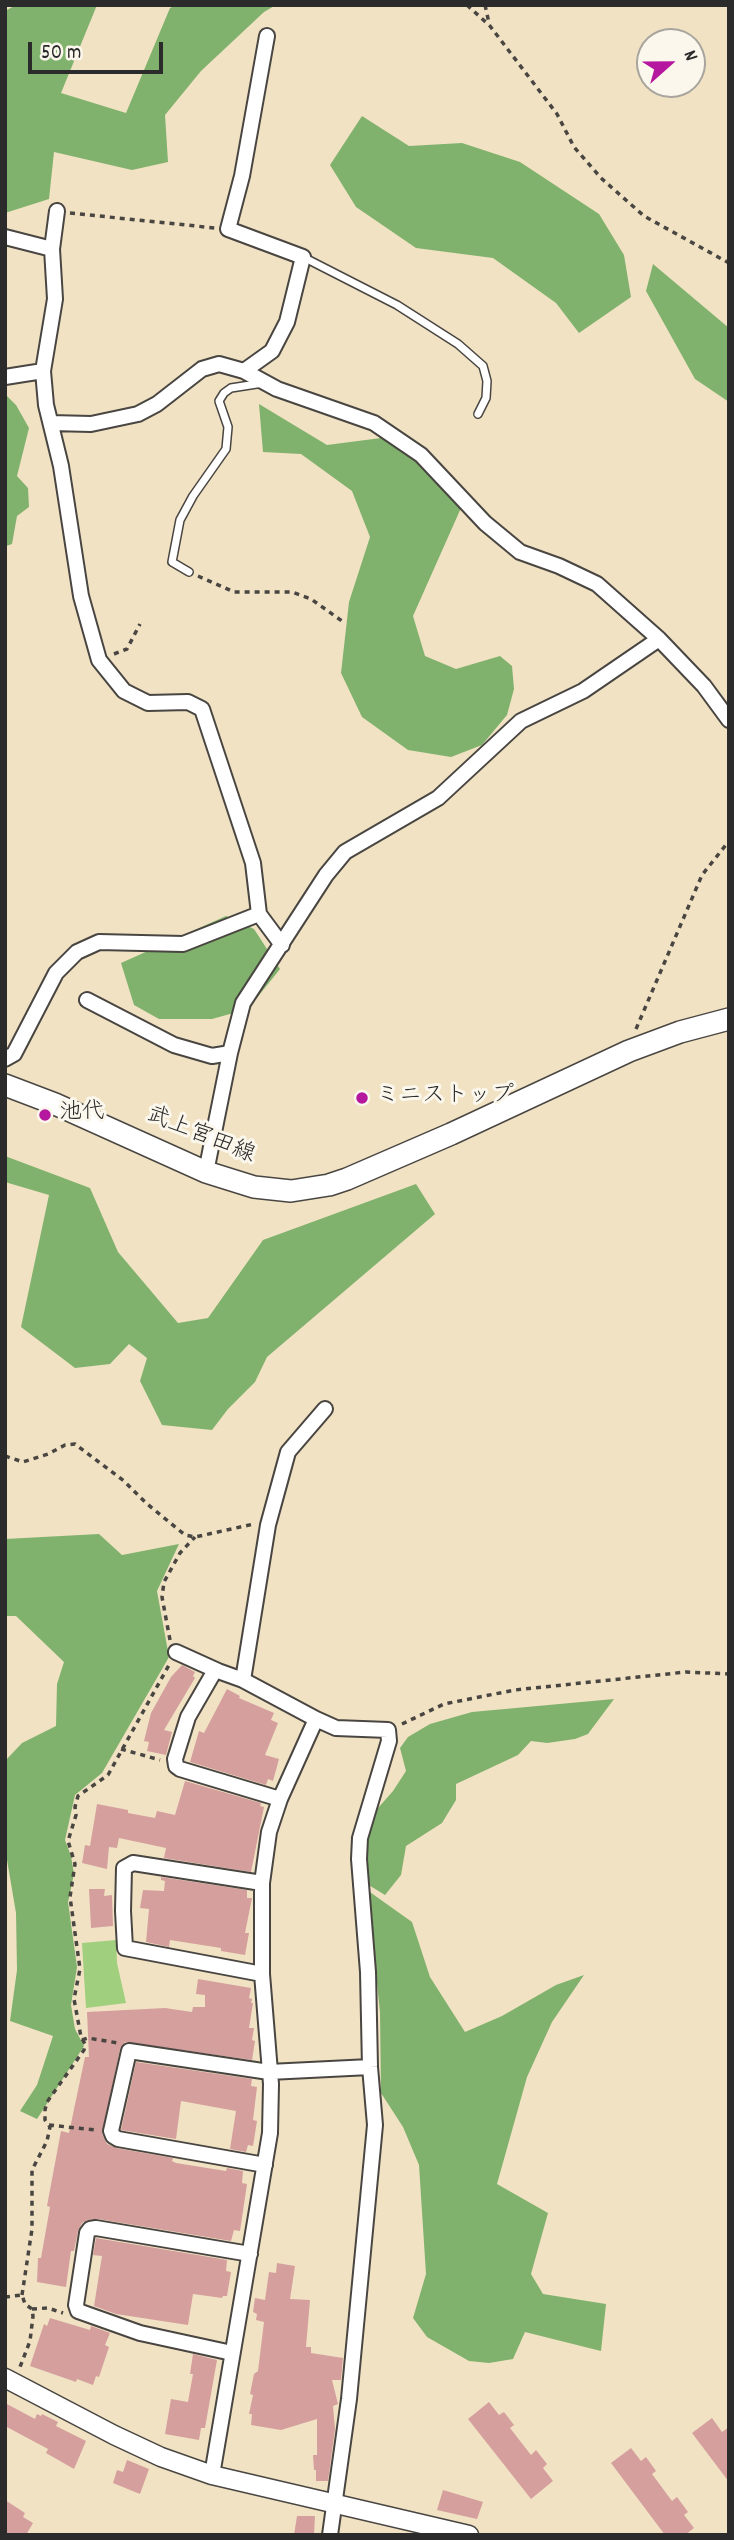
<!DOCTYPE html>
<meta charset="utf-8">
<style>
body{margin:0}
#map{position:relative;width:734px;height:2540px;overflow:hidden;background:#f1e2c4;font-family:Dekko,sans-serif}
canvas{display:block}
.frame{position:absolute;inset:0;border:7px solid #2b2b2b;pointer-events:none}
.north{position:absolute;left:636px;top:28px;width:70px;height:70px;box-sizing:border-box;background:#fbf7ec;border:2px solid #a8a59f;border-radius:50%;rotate:69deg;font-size:19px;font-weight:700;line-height:28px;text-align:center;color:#2b2b2b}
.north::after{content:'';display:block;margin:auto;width:24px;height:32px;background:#b5179e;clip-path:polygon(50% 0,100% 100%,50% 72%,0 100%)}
.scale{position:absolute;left:28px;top:42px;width:135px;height:32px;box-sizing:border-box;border:4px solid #2b2b2b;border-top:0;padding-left:9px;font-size:21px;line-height:24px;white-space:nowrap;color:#2b2b2b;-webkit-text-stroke:5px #fbf7ec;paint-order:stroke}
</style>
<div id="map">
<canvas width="734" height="2540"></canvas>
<div class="frame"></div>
<div class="north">N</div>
<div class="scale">50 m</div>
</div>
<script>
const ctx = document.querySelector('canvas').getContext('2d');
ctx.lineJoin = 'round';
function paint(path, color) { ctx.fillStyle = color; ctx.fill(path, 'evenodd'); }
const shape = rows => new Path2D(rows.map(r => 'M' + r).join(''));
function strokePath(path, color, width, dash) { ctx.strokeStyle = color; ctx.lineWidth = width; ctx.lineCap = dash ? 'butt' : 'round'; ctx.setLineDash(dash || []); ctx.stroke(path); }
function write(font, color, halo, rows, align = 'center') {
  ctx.font = font + ' Dekko,"Klee One",sans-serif'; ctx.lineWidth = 6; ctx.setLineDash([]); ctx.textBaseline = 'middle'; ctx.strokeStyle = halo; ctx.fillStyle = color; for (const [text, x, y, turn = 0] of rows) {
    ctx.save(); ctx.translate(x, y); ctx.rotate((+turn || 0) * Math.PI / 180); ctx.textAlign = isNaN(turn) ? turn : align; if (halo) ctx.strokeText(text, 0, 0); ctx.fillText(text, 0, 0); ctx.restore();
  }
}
paint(shape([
 [116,1940,117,1963,126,2003,86,2008,82,1943]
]), '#a0cf7e');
paint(shape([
 [16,5,97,5,61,93,126,113,170,8,176,5,276,5,264,12,201,71,165,115,168,162,132,170,54,152,49,199,5,213,5,11],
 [362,116,409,146,462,143,520,162,599,214,624,255,631,297,579,333,556,303,493,258,416,248,356,207,330,165],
 [653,264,729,328,729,402,695,379,646,291],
 [5,394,16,405,29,428,17,476,28,488,29,507,17,516,12,544,6,546],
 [259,404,327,445,381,438,441,463,465,499,413,616,425,656,456,669,500,656,512,666,514,689,507,715,482,745,451,757,408,750,362,717,341,673,349,602,370,537,352,491,301,454,263,452],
 [226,916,254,929,280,969,248,1009,212,1019,159,1019,134,1005,121,963],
 [5,1156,90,1188,118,1252,178,1323,208,1318,263,1240,416,1184,435,1214,267,1357,255,1382,228,1409,212,1430,162,1425,140,1381,147,1358,129,1344,110,1364,75,1368,21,1327,49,1195,5,1182],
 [99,1534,122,1555,179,1544,157,1591,169,1657,102,1773,75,1795,65,1840,71,1856,74,1874,68,1902,77,1967,71,2005,75,2029,84,2046,37,2119,20,2111,37,2085,53,2036,10,2021,17,1970,16,1913,5,1848,5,1761,22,1743,56,1726,57,1684,64,1662,16,1616,5,1616,5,1539],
 [614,1699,588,1734,575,1739,547,1743,531,1741,518,1755,456,1784,456,1800,442,1823,406,1846,401,1875,385,1895,367,1884,364,1847,371,1816,393,1791,406,1771,400,1748,408,1737,430,1724,472,1712],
 [367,1890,412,1922,430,1977,465,2032,502,2016,556,1985,584,1975,552,2022,527,2077,497,2184,548,2213,531,2274,543,2294,606,2304,601,2351,525,2332,513,2359,489,2363,469,2361,427,2337,413,2318,426,2274,419,2165,403,2127,381,2093,380,2012]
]), '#80b26d');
paint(shape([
 [182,1665,195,1672,193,1676,195,1678,164,1730,172,1732,166,1755,147,1751,149,1742,144,1741,151,1713,171,1677],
 [227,1689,240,1696,239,1698,274,1713,271,1720,278,1723,265,1755,279,1759,273,1781,268,1779,266,1785,190,1762,199,1731,204,1733],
 [185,1781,261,1803,260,1806,264,1807,251,1872,164,1858,166,1848,119,1838,117,1848,109,1847,107,1869,82,1863,85,1845,90,1846,97,1804,128,1810,128,1813,155,1818,157,1811,175,1815],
 [161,1877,247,1890,247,1898,252,1898,245,1933,249,1933,245,1955,221,1951,221,1948,170,1940,169,1947,146,1942,149,1909,140,1908,143,1890,164,1891,165,1881,161,1880],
 [89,1889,105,1889,104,1896,112,1895,113,1926,91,1928],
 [198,1979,251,1988,249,1998,252,1999,251,2003,253,2003,249,2028,254,2028,252,2040,255,2041,252,2060,125,2042,120,2049,102,2134,107,2144,116,2148,173,2158,172,2161,176,2163,226,2171,227,2168,243,2171,242,2183,247,2184,240,2231,234,2230,231,2241,98,2219,88,2220,82,2223,78,2231,74,2251,71,2251,66,2287,37,2282,38,2258,41,2258,50,2207,47,2206,61,2131,69,2133,85,2057,89,2057,87,2012,165,2008,192,2012,193,2007,205,2007,205,1995,196,1994],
 [136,2062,252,2079,251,2086,257,2087,253,2120,257,2121,253,2146,248,2145,246,2152,230,2149,236,2111,181,2101,176,2139,121,2130],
 [96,2238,227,2260,226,2271,231,2272,227,2296,223,2296,222,2298,193,2294,188,2325,116,2314,94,2306,102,2256,93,2255],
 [277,2263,295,2266,290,2299,310,2300,306,2347,311,2347,311,2353,343,2358,341,2380,332,2380,338,2404,333,2406,335,2429,328,2481,316,2481,316,2470,314,2470,313,2455,317,2455,317,2419,281,2430,251,2425,252,2414,249,2414,253,2395,250,2394,254,2374,258,2371,264,2322,256,2320,257,2314,253,2312,255,2298,265,2300,269,2272,276,2273],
 [50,2318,90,2330,91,2326,110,2333,105,2345,109,2347,99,2377,96,2376,93,2385,77,2379,76,2382,30,2366,44,2324,47,2326],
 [193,2354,217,2360,205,2428,201,2428,199,2440,165,2434,171,2399,188,2402,193,2374,190,2374],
 [489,2402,499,2415,504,2412,514,2425,510,2428,531,2455,536,2450,547,2464,543,2468,553,2481,531,2499,468,2419],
 [5,2403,35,2419,37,2414,41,2416,42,2414,58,2422,56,2426,86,2441,74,2469,46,2453,48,2449,5,2426],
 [712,2418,722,2432,729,2427,729,2482,692,2433],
 [631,2448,641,2461,646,2457,656,2471,652,2474,672,2501,677,2497,688,2512,684,2515,694,2528,685,2535,665,2535,611,2463],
 [127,2460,149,2469,140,2494,113,2483,117,2470,123,2472],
 [443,2490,483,2502,477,2519,437,2510],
 [5,2500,25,2513,23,2517,33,2523,26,2535,5,2535],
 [297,2516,315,2516,314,2535,294,2535]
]), '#d59f9d');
const service = shape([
 [303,257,397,305,458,344,483,366,487,381,486,398,478,414],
 [189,572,172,562,180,520,193,496,226,449,228,427,219,401,224,393,231,388,263,383]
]);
const minor = shape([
 [5,237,52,249,55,299,43,371,46,405,61,466,81,596,99,660,124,691,148,703,188,702,202,709,253,863,259,914,282,945],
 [52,249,57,211],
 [244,371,272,351,287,322,303,257,228,229,242,176,267,36],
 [5,377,43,371],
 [51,423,91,424,138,414,157,404,202,369,219,364,244,371,277,389,374,423,421,455,485,523,520,552,559,566,597,584,659,639,704,686,729,720],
 [87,1000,174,1045,212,1056,230,1053,243,1003,326,875,345,852,438,798,521,721,583,691,659,639],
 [5,1059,14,1054,56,973,77,952,99,942,183,944,259,914],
 [206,1172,230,1053],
 [176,1652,218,1671],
 [243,1680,268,1525,288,1452,325,1409],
 [280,1799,180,1769,176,1766,175,1759,188,1717,214,1672,218,1671,243,1680,316,1719],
 [262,1883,133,1863,124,1868,123,1911,125,1948,262,1974],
 [265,2165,118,2139,113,2136,111,2131,129,2051,269,2072,370,2067],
 [232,2353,140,2333,78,2311,76,2305,87,2233,90,2229,96,2228,250,2254],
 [212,2475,270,2133,271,2084,262,1974,262,1883,269,1832,280,1799,316,1719,336,1728,388,1730,389,1741,360,1838,359,1859,368,1972,370,2067,375,2125,349,2399,330,2535]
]);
const tertiary = shape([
 [5,2378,114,2435,161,2457,212,2475,469,2535]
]);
const secondary = shape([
 [5,1085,55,1104,206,1172,254,1187,291,1191,329,1185,347,1179,451,1134,629,1051,680,1032,729,1019]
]);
strokePath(service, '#494642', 10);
strokePath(minor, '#494642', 18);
strokePath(tertiary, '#494642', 21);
strokePath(secondary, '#494642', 24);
strokePath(shape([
 [467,5,490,26,557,114,574,147,601,178,644,216,729,263],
 [485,5,489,23],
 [70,213,215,228],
 [198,576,234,592,292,592,311,599,342,621],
 [114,654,127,649,140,624],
 [636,1029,702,875,729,841],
 [5,1456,23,1462,48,1454,65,1445,75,1444,124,1481,146,1503,185,1535,195,1537,254,1524],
 [170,1640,162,1597,164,1582,180,1553,195,1537],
 [402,1724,444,1704,515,1690,686,1672,729,1674],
 [121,1749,160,1760],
 [82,2040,88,2038,118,2043],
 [49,2125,95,2130],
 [22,2295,32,2229,32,2170,47,2141,50,2127,45,2120,45,2110,47,2102,84,2050,85,2044,81,2037,74,1999,80,1969,70,1897,75,1864,68,1841,76,1815,75,1807,78,1796,108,1775,169,1665],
 [5,2297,22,2295,25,2304,32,2309,33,2316,30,2341,20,2367],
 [32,2309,48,2308,63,2313]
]), '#494642', 3.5, [5, 5]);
strokePath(service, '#fff', 7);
strokePath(minor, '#fff', 14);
strokePath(tertiary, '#fff', 18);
strokePath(secondary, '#fff', 21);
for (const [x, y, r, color] of [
 [362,1098,7,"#b5179e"],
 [45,1115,7,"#b5179e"]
]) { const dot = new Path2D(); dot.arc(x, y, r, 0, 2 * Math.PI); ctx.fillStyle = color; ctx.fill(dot); strokePath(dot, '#fbf7ec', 2.5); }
write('23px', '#2b2b2b', '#fbf7ec', [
 ["ミニストップ",376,1098],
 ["池代",59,1115]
], 'left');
write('23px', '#2b2b2b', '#fbf7ec', [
 ["武上宮田線",200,1137,22]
]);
</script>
